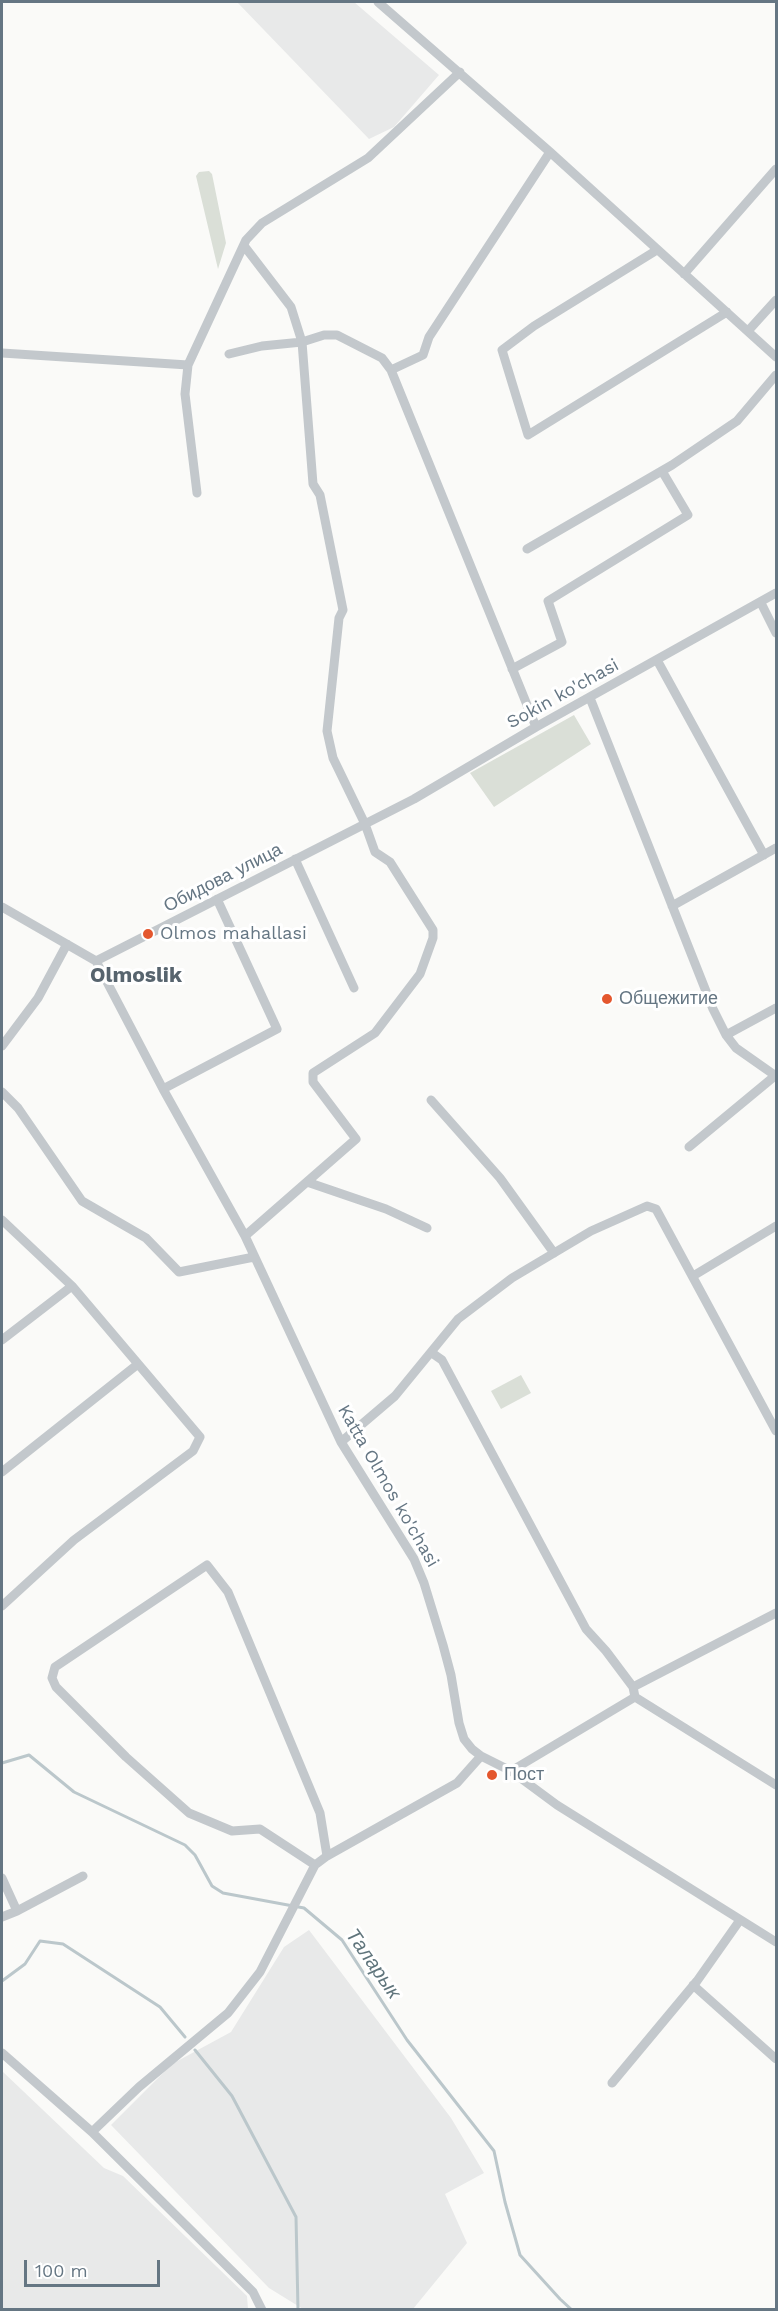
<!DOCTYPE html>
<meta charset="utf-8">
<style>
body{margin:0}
#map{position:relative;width:778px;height:2311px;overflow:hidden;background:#fafaf8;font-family:"Work Sans",sans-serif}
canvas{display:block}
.frame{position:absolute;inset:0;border:3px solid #657683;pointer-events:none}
.scale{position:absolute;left:24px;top:2260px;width:136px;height:27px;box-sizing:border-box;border:3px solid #657683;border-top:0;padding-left:8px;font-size:18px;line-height:21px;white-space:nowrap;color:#657683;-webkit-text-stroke:4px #fff;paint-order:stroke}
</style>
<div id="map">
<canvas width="778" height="2311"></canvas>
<div class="frame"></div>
<div class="scale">100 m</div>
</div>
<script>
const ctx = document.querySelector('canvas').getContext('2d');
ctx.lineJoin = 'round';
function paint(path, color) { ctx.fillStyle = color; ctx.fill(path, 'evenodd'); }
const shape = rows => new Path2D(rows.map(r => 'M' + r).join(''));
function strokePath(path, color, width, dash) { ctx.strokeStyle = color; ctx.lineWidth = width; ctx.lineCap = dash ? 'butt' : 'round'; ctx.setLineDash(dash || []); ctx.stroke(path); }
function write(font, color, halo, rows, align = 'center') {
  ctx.font = font + ' "Work Sans",sans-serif'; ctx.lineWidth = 6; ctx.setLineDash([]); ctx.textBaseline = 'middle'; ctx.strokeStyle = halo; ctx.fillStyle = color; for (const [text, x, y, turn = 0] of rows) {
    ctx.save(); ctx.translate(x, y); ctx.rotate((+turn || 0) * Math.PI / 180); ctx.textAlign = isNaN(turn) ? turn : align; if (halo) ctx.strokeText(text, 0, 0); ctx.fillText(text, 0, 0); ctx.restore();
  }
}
paint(shape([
 [237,2,354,2,439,75,394,127,369,139],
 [309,1930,451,2118,484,2173,445,2194,467,2243,413,2309,303,2309,269,2288,111,2125,172,2064,231,2032,284,1947],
 [2,2071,104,2168,123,2176,247,2296,248,2309,2,2309]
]), '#e8e9e9');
paint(shape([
 [209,171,212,174,226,243,218,269,196,176,199,172],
 [574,715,591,744,494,807,470,773],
 [521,1375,531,1393,501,1409,491,1391]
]), '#dadfd7');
strokePath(shape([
 [2,1763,29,1755,74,1792,185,1845,195,1855,212,1886,223,1893,304,1908,342,1940,407,2040,494,2151,505,2202,520,2255,560,2299,572,2310],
 [2,1981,25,1964,40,1941,63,1944,160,2007,185,2037],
 [195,2050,232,2096,296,2217,298,2310]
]), '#bbc7cb', 3);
strokePath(shape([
 [378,2,550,152,776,357],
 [245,247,291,307,302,342,313,484,320,495,343,610,339,618,327,731,333,758,365,824,375,852,390,862,433,930,433,938,420,974,375,1033,313,1073,313,1082,356,1139,245,1236],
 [657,250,534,326,502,350,528,435,727,312],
 [684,274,776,169],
 [748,331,776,300],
 [2,353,188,365],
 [229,354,262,346,302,342,324,335,337,335,382,358,391,370,536,727],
 [391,370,423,355,429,337,550,152],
 [197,493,185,394,188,365,246,240,262,223,368,158,460,72],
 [527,549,672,465,737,421,776,375],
 [761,603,776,633],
 [657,660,764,855],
 [512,669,562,642,548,601,688,515,662,471],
 [590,698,713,1009,726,1035,736,1048,776,1076],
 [295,859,354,988],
 [672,906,776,848],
 [2,907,96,961],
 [96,961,163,1089,245,1236,341,1442,414,1559,424,1583,443,1645,451,1675,459,1723,464,1739,472,1749,481,1756,511,1771,557,1805,776,1942],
 [96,961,414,799,536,727,776,593],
 [726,1035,776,1008],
 [2,1046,38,998,67,944],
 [163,1089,277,1029,217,899],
 [2,1092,18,1108,82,1201,146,1238,179,1272,254,1257],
 [431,1100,500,1178,554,1253],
 [689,1147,776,1075],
 [307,1182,386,1209,427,1228],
 [2,1220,72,1286,200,1437,193,1451,74,1540,2,1606],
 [693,1276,776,1226],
 [2,1340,72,1286],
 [432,1353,442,1360,586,1629,606,1651,633,1687,776,1613],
 [341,1442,395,1396,458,1319,512,1278,591,1231,647,1206,656,1209,776,1431],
 [2,1472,138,1364],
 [633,1687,635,1697,776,1785],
 [511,1771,635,1697],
 [315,1865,260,1829,232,1831,189,1813,126,1757,56,1687,52,1678,55,1667,207,1565,228,1592,320,1813,327,1856],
 [2,1878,17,1911,2,1917],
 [17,1911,83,1876],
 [693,1985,776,2059],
 [2,2053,92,2132,253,2292,262,2310],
 [612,2083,697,1981,740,1920],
 [92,2132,139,2087,228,2013,260,1972,315,1865,327,1856,457,1783,481,1756]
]), '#c3c8cc', 9);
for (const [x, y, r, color] of [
 [148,934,6,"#e4572e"],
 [607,999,6,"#e4572e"],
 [492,1775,6,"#e4572e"]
]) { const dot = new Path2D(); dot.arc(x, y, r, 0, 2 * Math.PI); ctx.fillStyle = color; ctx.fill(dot); strokePath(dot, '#fff', 2); }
write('18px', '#657683', '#fff', [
 ["Sokin ko'chasi",563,694,-29],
 ["Обидова улица",223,878,-27],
 ["Katta Olmos ko'chasi",388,1486,60]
]);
write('18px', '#657683', '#fff', [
 ["Olmos mahallasi",160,934],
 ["Общежитие",619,999],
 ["Пост",504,1775]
], 'left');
write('italic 20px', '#60757c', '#fff', [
 ["Таларык",373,1964,55]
]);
write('bold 21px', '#57646e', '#fff', [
 ["Olmoslik",136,976]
]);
</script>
